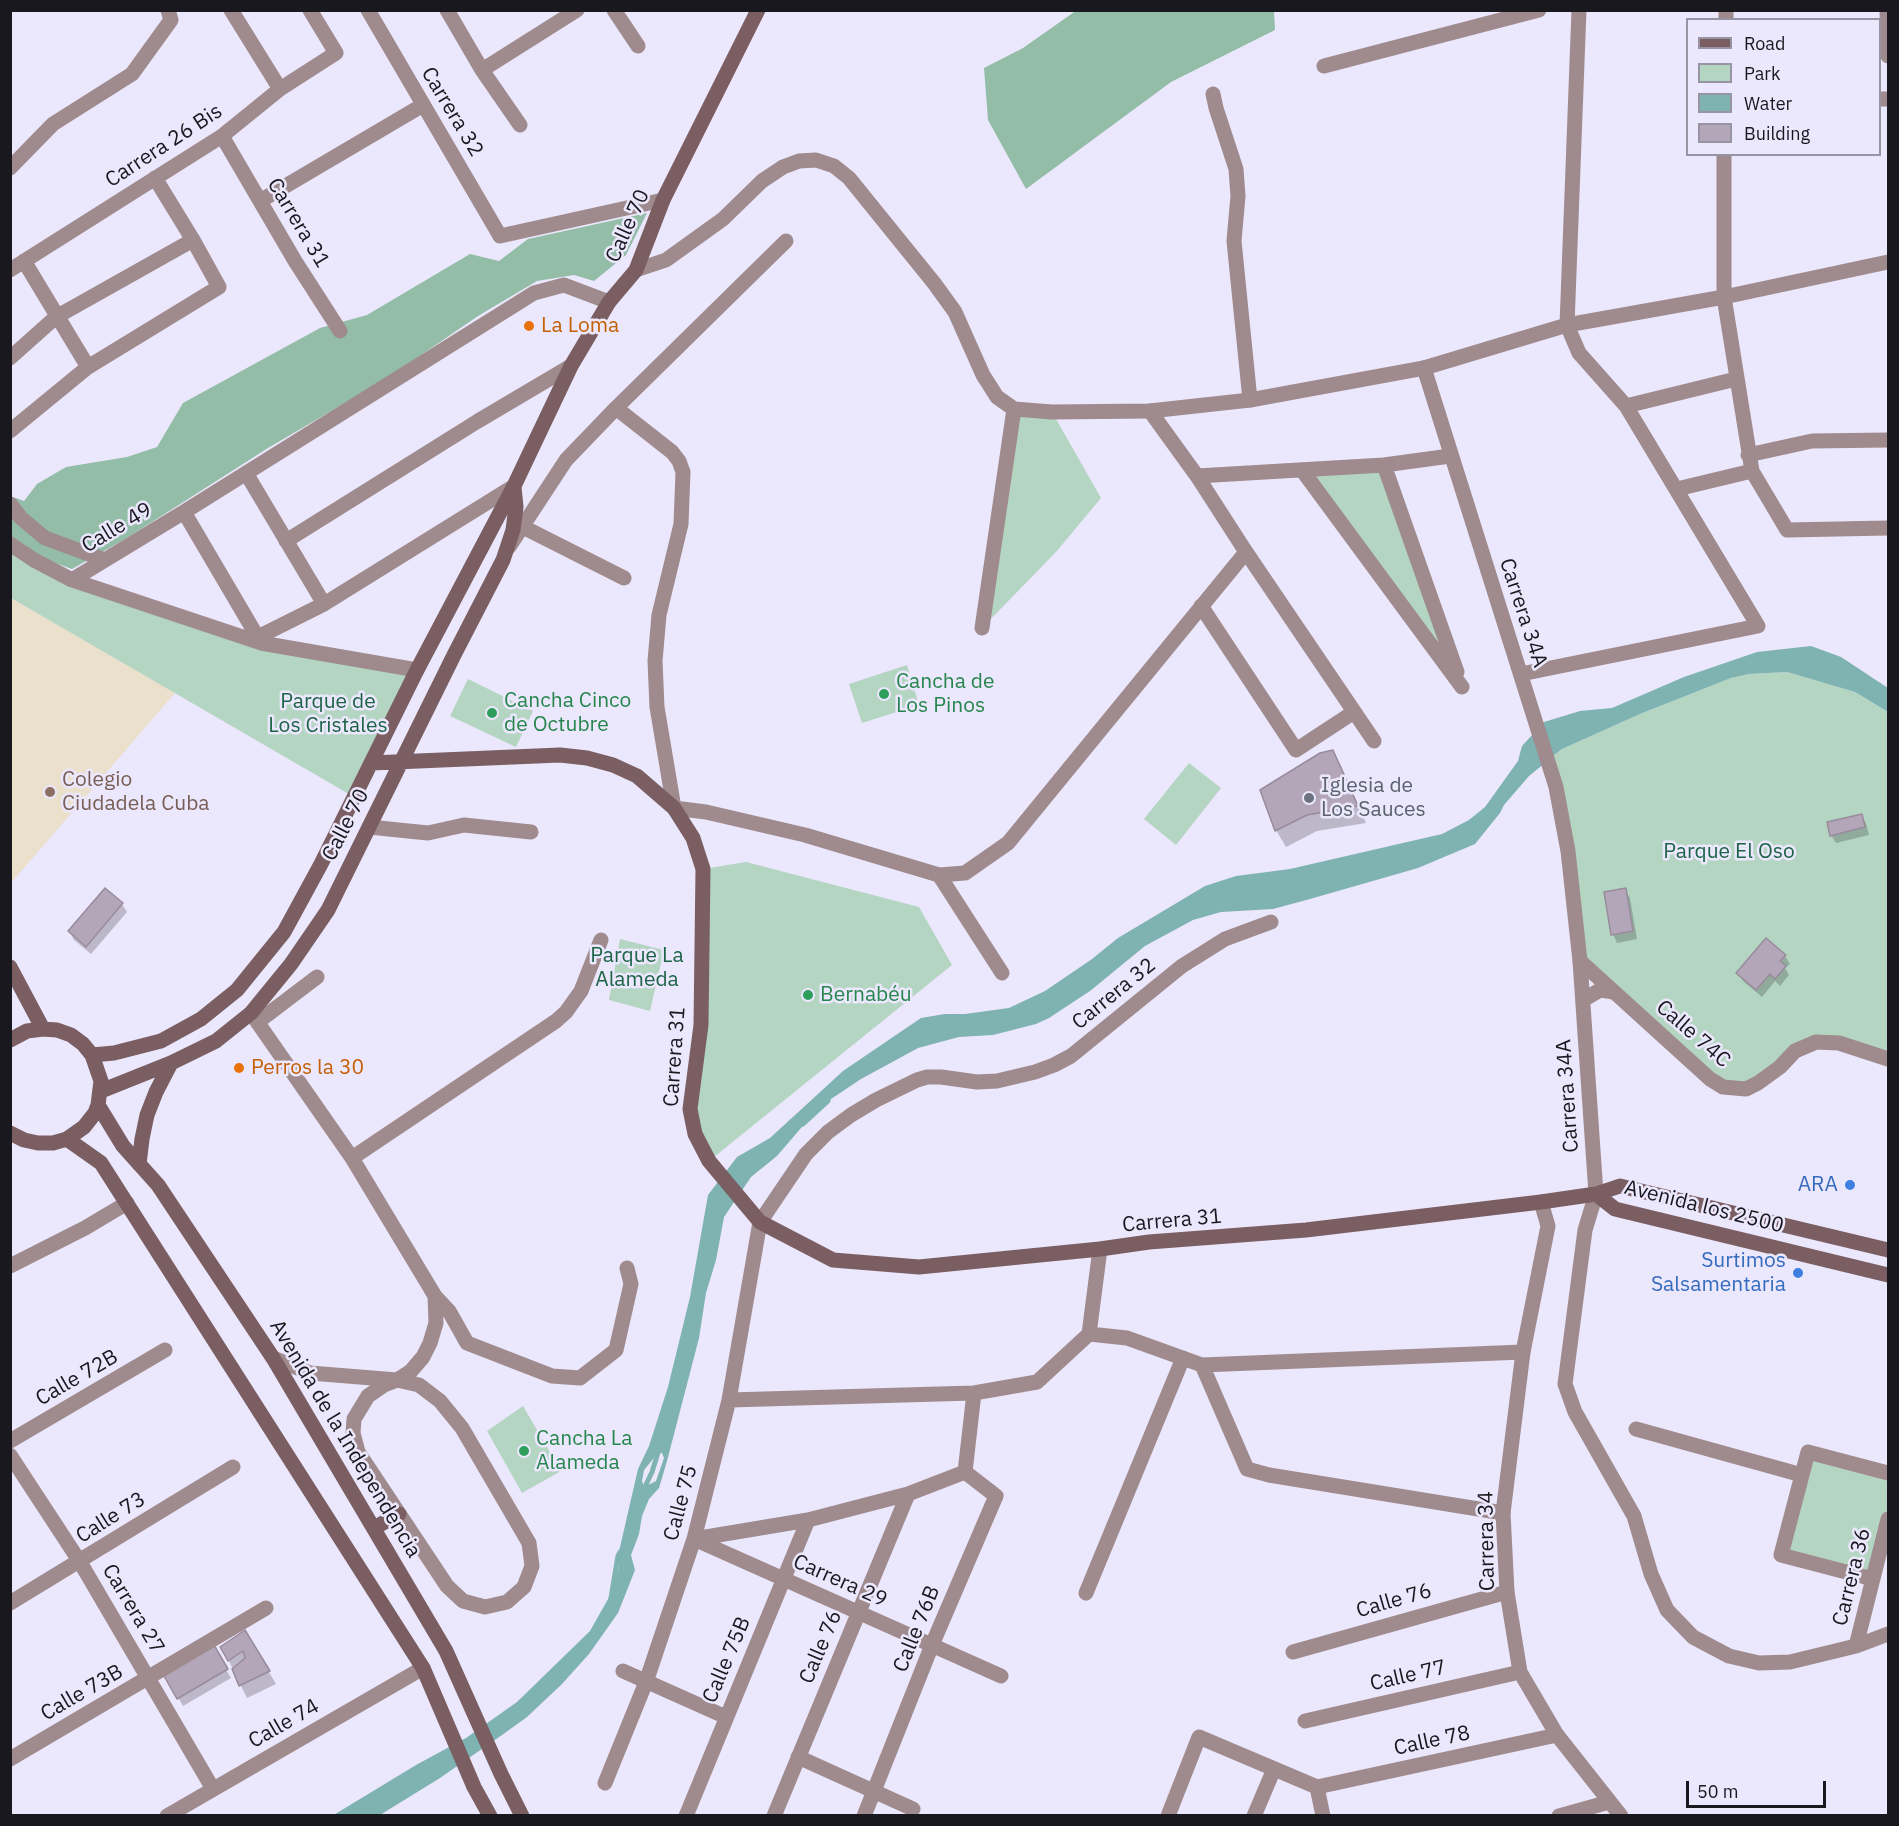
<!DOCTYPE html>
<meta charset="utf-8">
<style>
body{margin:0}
#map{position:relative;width:1899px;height:1826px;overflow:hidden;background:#ebe7fc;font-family:"IBM Plex Sans",sans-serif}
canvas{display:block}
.frame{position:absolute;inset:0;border:12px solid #1a181f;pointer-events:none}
.legend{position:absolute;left:1686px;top:18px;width:195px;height:138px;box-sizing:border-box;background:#ebe7fc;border:2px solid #9794a4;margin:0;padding:8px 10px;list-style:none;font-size:18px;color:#1a181f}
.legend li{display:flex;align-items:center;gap:12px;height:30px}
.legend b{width:30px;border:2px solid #9794a4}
.scale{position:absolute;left:1686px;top:1781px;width:140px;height:27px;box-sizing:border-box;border:3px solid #1a181f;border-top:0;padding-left:8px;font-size:18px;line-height:21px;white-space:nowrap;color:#1a181f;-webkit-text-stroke:4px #ebe7fc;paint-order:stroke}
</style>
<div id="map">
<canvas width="1899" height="1826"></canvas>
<div class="frame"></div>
<ul class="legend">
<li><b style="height:8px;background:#7a5e62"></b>Road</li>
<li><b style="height:16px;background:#b5d5c3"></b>Park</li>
<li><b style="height:16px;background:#7eb3b2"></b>Water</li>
<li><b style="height:16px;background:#b3a6b8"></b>Building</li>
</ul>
<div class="scale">50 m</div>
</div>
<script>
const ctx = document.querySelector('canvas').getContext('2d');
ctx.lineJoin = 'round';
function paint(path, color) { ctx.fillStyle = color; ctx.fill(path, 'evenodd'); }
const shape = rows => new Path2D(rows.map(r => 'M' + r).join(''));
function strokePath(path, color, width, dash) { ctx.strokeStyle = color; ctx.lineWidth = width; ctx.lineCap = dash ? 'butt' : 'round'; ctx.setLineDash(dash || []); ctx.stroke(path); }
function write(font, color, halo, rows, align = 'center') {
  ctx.font = font + ' "IBM Plex Sans",sans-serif'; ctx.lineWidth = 5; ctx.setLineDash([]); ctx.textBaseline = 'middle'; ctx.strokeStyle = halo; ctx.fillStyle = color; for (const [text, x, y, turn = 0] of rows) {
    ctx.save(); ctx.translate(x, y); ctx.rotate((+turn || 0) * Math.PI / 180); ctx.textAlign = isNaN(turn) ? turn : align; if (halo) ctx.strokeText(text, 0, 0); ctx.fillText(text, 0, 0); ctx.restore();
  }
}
paint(shape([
 [11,598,175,693,11,883]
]), '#eae0cb');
paint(shape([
 [1014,409,1052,412,1101,498,1056,552,982,628],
 [1384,465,1462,687,1302,470],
 [11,544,34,560,261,643,416,670,354,797,11,598],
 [907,665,919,705,862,723,849,684],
 [1787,672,1855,692,1888,712,1888,1059,1831,1041,1731,1089,1580,961,1548,761,1562,749,1640,714,1731,678,1749,674],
 [468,679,533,711,516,747,450,716],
 [1189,763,1221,788,1176,845,1144,819],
 [746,862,919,907,952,965,709,1161,691,1096,703,869],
 [620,939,664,950,650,1011,609,1000],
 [523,1406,561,1471,522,1493,487,1431],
 [1808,1452,1888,1473,1888,1519,1873,1579,1781,1555]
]), '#b5d5c3');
paint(shape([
 [1077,10,1274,11,1275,30,1171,82,1026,189,988,120,984,68,1023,48],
 [647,213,626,255,594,281,574,275,537,281,478,316,386,379,268,448,127,538,72,569,21,551,11,539,10,496,24,501,37,484,66,467,127,457,157,447,183,403,320,328,367,315,470,254,499,261,528,239]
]), '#93bda7');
paint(shape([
 [1811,646,1841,657,1888,688,1888,712,1855,692,1787,672,1749,674,1731,678,1640,714,1562,749,1529,776,1504,805,1500,813,1475,844,1418,868,1310,899,1273,909,1221,912,1193,920,1145,946,1090,991,1049,1018,1036,1024,993,1035,959,1037,918,1048,861,1079,828,1101,807,1121,777,1156,751,1177,724,1217,716,1260,706,1293,699,1338,667,1461,659,1488,649,1499,642,1516,639,1534,631,1555,635,1570,618,1613,589,1654,562,1684,527,1717,502,1735,440,1778,380,1815,332,1816,416,1765,466,1738,517,1702,590,1631,612,1592,619,1567,618,1556,638,1469,649,1446,668,1387,690,1297,708,1195,737,1157,770,1138,843,1071,921,1018,945,1014,965,1014,1009,1008,1045,991,1092,959,1118,938,1205,886,1236,876,1290,869,1442,834,1469,820,1485,807,1518,761,1522,746,1544,722,1580,711,1612,708,1684,677,1757,652],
 [658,1453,662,1453,664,1458,656,1481,644,1487,642,1481,644,1470]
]), '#7eb3b2');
paint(shape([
 [1333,751,1342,768,1366,823,1317,831,1286,847,1276,830],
 [1861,815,1866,823,1869,835,1836,843,1831,835],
 [106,890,122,904,127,912,91,954,74,940,70,932],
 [1625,890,1630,898,1637,939,1617,943,1613,934],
 [1785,956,1790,964,1785,968,1789,975,1780,986,1775,981,1762,997,1743,981,1738,973],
 [245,1632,276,1684,247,1698,222,1647],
 [213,1647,231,1678,183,1706,166,1676]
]), '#0003');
strokePath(shape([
 [803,1124,828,1101,828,1096],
 [642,1493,652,1472,660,1446],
 [611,1598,618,1556,620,1552]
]), '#7eb3b2', 5);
const building = shape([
 [1333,750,1358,806,1307,815,1275,831,1260,790,1320,753,1333,750],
 [1862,814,1865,827,1830,836,1827,822,1862,814],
 [105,888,123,903,86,947,68,931,105,888],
 [1626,888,1633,931,1611,935,1604,892,1626,888],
 [1766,938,1786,955,1780,961,1786,966,1775,979,1770,974,1756,990,1736,973,1766,938],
 [245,1630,270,1671,239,1686,232,1669,245,1658,243,1651,228,1661,220,1647,245,1630],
 [214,1645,228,1669,177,1699,164,1676,214,1645]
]);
paint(building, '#b3a6b8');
strokePath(building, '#988b9c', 1.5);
strokePath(shape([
 [231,10,280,89],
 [368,10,500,236,663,200],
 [447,10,482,70,520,125],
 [614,10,638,46],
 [1887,10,1888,56],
 [1726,20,1726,10],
 [1324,66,1539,10],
 [482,70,577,10],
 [1213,94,1216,108,1236,169,1238,196,1234,241,1250,400],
 [1880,99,1888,99],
 [222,136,295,261,340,331],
 [1724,154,1724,297,1752,471,1787,530,1888,528],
 [10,168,53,124,132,74,171,20,168,10],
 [260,201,423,105],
 [24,261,88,367],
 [10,270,222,136,280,89,336,53,310,10],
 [10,358,56,317,193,240],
 [1424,368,1567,325,1724,297,1888,262],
 [1626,406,1736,379],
 [616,408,672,452,679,461,683,472,681,524,659,615,655,661,657,707,674,808,706,812,805,835,939,875,965,873,1008,843,1246,552],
 [1150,411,1197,476,1246,552,1374,741],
 [10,431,88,367,219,287,193,240,155,178],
 [1748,455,1812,441,1888,440],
 [1384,465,1457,672],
 [1302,470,1462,687],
 [246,473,324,604],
 [1197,476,1384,465,1450,456],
 [1677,489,1752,471],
 [10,504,21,518,45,538,105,560],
 [184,512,261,643],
 [523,527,624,578],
 [286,541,478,421,571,366],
 [10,544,34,560,72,580,261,643,417,670],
 [509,547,566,460,616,408,786,241],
 [72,580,184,512,534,293,564,285,609,302],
 [1201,606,1296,750,1354,712],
 [982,628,1014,409],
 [258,637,324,604,514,486],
 [1521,674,1758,626,1626,406,1579,353,1567,325,1579,10],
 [369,827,428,833,464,825,531,832],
 [939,875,1002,973],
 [1580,961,1710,1079,1723,1087,1746,1089,1758,1083,1780,1067,1795,1051,1816,1042,1839,1043,1888,1059],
 [251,1013,352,1158,435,1296,449,1311,467,1343,552,1376,580,1378,616,1350,631,1284,627,1268],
 [259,1021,317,977],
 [352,1158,556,1021,566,1012,581,991,601,940],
 [1596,1194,1585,1230,1565,1384,1575,1412,1634,1516,1651,1574,1667,1610,1693,1637,1729,1656,1759,1663,1790,1662,1856,1646,1888,1634],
 [10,1266,85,1228,127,1203],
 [1089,1334,1127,1338,1202,1365,1523,1352],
 [273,1358,310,1373,397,1380,419,1385,440,1401,462,1428,529,1543,532,1566,524,1587,507,1602,485,1607,463,1601,447,1586,358,1452,353,1433,354,1419,368,1396,384,1385,397,1380,411,1371,423,1357,430,1343,436,1323,435,1296],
 [1202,1365,1247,1469,1269,1475,1503,1513],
 [729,1400,974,1393,1037,1382,1089,1334,1100,1249],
 [1636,1429,1802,1475],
 [10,1441,165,1350],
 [10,1455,80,1562,213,1789],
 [965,1472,974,1393],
 [694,1539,1001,1676],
 [694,1539,808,1520,908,1494,965,1472],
 [1873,1579,1781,1555,1808,1452,1888,1473],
 [1086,1593,1183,1358],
 [10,1603,233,1467],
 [1856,1646,1888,1519],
 [1293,1652,1507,1592],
 [623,1671,726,1717],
 [1305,1721,1520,1672],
 [798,1757,913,1809],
 [10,1759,266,1608],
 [605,1783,646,1682,694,1539,729,1400,760,1222,806,1154,828,1132,851,1115,876,1100,917,1080,927,1077,941,1077,977,1082,997,1081,1035,1072,1054,1065,1071,1056,1182,966,1225,939,1271,922],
 [1317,1787,1557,1735],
 [1317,1787,1323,1816],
 [167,1816,423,1668],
 [686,1816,808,1520],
 [774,1816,908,1494],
 [864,1816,932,1645,996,1496,965,1472],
 [1168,1816,1199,1737,1317,1787],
 [1254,1816,1274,1769],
 [1559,1816,1609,1802]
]), '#9f8b8d', 15);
strokePath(shape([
 [636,270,666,260,723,219,762,181,783,167,799,161,816,160,834,166,849,178,934,283,955,312,983,375,997,397,1014,409,1052,412,1150,411,1250,400,1424,368,1556,787,1568,851,1580,961,1596,1194],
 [1583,1000,1600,990,1614,992],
 [1541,1202,1548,1226,1523,1352,1503,1513,1507,1592,1520,1672,1557,1735,1621,1816]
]), '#9f8b8d', 15);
strokePath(shape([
 [371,763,560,755,587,758,613,765,637,776,674,808,693,838,703,869,701,1025,690,1109,695,1134,709,1161,760,1222,833,1260,919,1267,1100,1249,1149,1242,1306,1230,1541,1202,1596,1194,1620,1186,1888,1250],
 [10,967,43,1029],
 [10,1040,27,1031,43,1029,57,1030,71,1035,83,1044,92,1055,101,1081,98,1105,95,1113,84,1127,67,1139,53,1143,38,1143,24,1140,10,1133],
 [92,1055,114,1053,161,1041,201,1019,237,990,284,932,321,864,417,670,514,486,571,366,609,302,636,270,663,200,758,10],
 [101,1091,171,1063,216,1041,251,1013,291,964,328,910,454,655,503,560,513,530,516,507,514,487],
 [98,1105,123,1146,158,1185,273,1358,446,1651,501,1774,522,1816],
 [67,1139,101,1163,423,1668,474,1787,490,1816],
 [139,1164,142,1139,147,1115,156,1092,171,1063],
 [1596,1194,1615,1209,1888,1275],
 [374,1528,399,1514]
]), '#7a5e62', 15);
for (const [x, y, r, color] of [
 [529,326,6,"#e8710a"],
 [884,694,6,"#2e9e5b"],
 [492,713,6,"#2e9e5b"],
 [50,792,6,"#8d6e63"],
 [1309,798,6,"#6b7280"],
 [808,995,6,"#2e9e5b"],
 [239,1068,6,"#e8710a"],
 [1850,1185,6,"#3f7fe0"],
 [1798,1273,6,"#3f7fe0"],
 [524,1451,6,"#2e9e5b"]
]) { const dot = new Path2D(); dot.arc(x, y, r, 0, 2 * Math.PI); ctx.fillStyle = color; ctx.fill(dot); strokePath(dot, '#ebe7fc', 2); }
write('21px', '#1a181f', '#ebe7fc', [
 ["Carrera 32",452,112,59],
 ["Carrera 26 Bis",164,146,-33],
 ["Carrera 31",298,223,59],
 ["Calle 70",628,226,-66],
 ["Calle 49",117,528,-31],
 ["Carrera 34A",1523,613,72],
 ["Calle 70",346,825,-63],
 ["Carrera 32",1114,994,-39],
 ["Calle 74C",1693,1034,41],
 ["Carrera 31",675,1057,-86],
 ["Carrera 34A",1568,1096,-94],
 ["Avenida los 2500",1704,1207,14],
 ["Carrera 31",1172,1221,-5],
 ["Calle 72B",77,1378,-30],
 ["Avenida de la Independencia",345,1439,59],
 ["Calle 75",681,1503,-75],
 ["Calle 73",111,1518,-32],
 ["Carrera 34",1487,1541,-91],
 ["Carrera 36",1852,1577,-76],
 ["Carrera 29",840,1581,24],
 ["Calle 76",1394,1601,-16],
 ["Carrera 27",133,1609,59],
 ["Calle 76B",917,1629,-68],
 ["Calle 76",821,1647,-67],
 ["Calle 75B",727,1660,-67],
 ["Calle 77",1408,1676,-13],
 ["Calle 73B",82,1693,-30],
 ["Calle 74",284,1724,-30],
 ["Calle 78",1432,1741,-12]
]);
write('21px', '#c56008', '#ebe7fc', [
 ["La Loma",541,326],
 ["Perros la 30",251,1068]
], 'left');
write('21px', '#27864d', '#ebe7fc', [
 ["Cancha de",896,682],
 ["Los Pinos",896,706],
 ["Cancha Cinco",504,701],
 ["de Octubre",504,725],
 ["Bernabéu",820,995],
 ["Cancha La",536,1439],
 ["Alameda",536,1463]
], 'left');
write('21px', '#1d6446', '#ebe7fc', [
 ["Parque de",328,702],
 ["Los Cristales",328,726],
 ["Parque El Oso",1729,852],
 ["Parque La",637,956],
 ["Alameda",637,980]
]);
write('21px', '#785e54', '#ebe7fc', [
 ["Colegio",62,780],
 ["Ciudadela Cuba",62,804]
], 'left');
write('21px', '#5b616d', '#ebe7fc', [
 ["Iglesia de",1321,786],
 ["Los Sauces",1321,810]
], 'left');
write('21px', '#366cbe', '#ebe7fc', [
 ["ARA",1838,1185],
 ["Surtimos",1786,1261],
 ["Salsamentaria",1786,1285]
], 'right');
</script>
